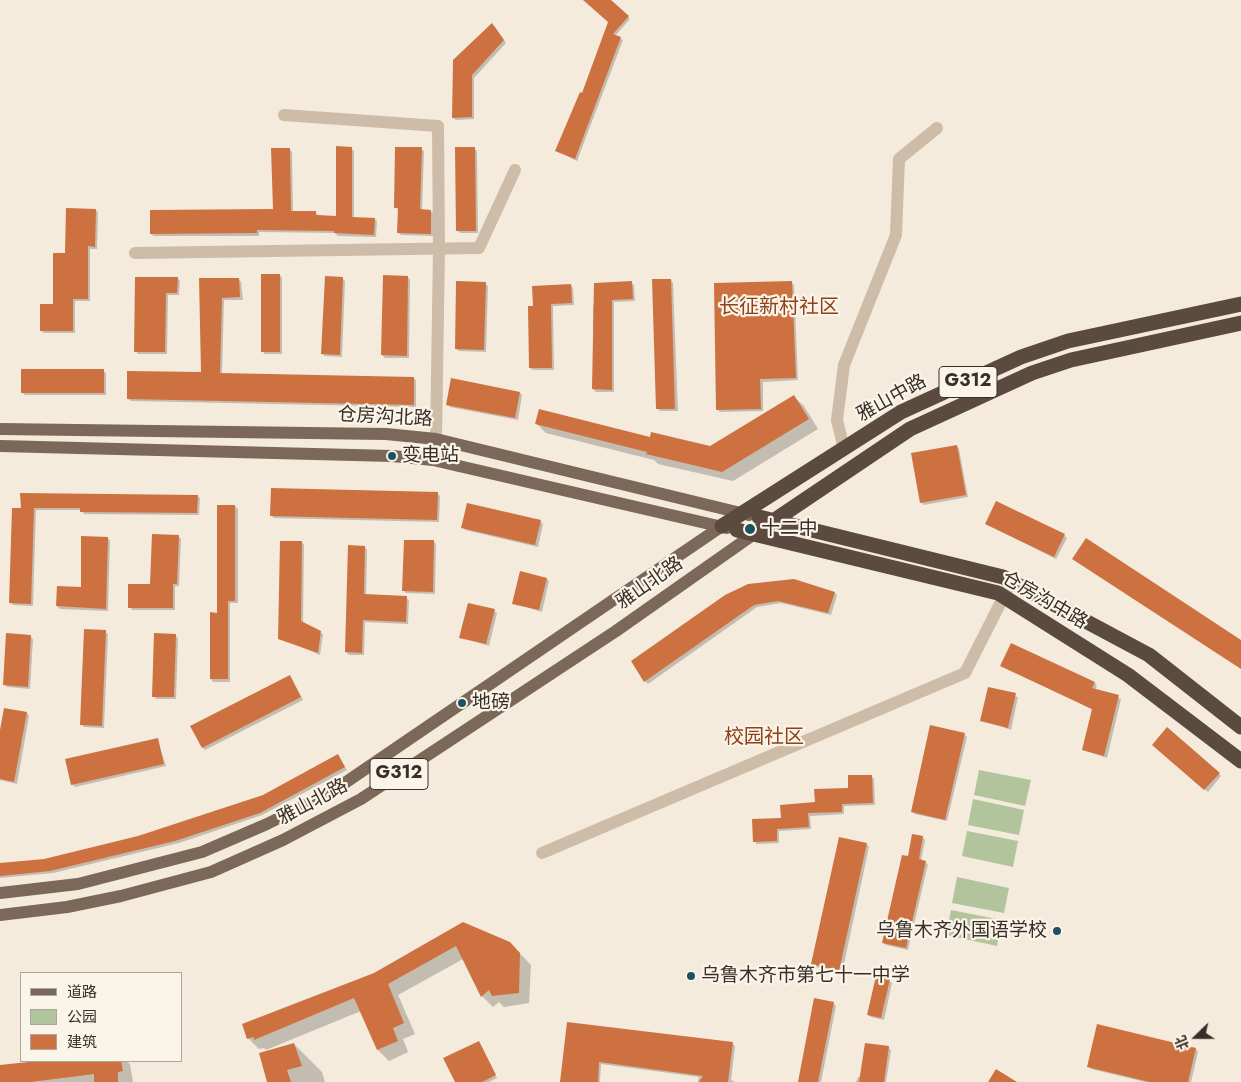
<!DOCTYPE html>
<meta charset="utf-8">
<style>
body{margin:0}
#map{position:relative;width:1241px;height:1082px;overflow:hidden;background:#f4ebdc;font-family:Jost,"Noto Sans SC",sans-serif}
canvas{display:block}
.legend{position:absolute;left:20px;top:972px;width:162px;height:90px;box-sizing:border-box;background:#fbf5e9;border:1px solid #ada69c;margin:0;padding:6px 9px;list-style:none;font-size:15px;color:#392f28}
.legend li{display:flex;align-items:center;gap:10px;height:25px}
.legend b{width:25px;border:1px solid #ada69c}
.north{position:absolute;left:1171px;top:1012px;width:50px;height:50px;-webkit-text-stroke:4px #fbf5e9;paint-order:stroke;rotate:248deg;font-size:14px;font-weight:700;line-height:20px;text-align:center;color:#392f28}
.north::after{content:'';display:block;margin:auto;width:18px;height:22px;background:#392f28;clip-path:polygon(50% 0,100% 100%,50% 72%,0 100%)}
</style>
<div id="map">
<canvas width="1241" height="1082"></canvas>
<ul class="legend">
<li><b style="height:6px;background:#7c6858"></b>道路</li>
<li><b style="height:14px;background:#b2c49b"></b>公园</li>
<li><b style="height:14px;background:#ce7140"></b>建筑</li>
</ul>
<div class="north">北</div>
</div>
<script>
const ctx = document.querySelector('canvas').getContext('2d');
ctx.lineJoin = 'round';
function paint(path, color) { ctx.fillStyle = color; ctx.fill(path, 'evenodd'); }
const shape = rows => new Path2D(rows.map(r => 'M' + r).join(''));
function strokePath(path, color, width, dash) { ctx.strokeStyle = color; ctx.lineWidth = width; ctx.lineCap = dash ? 'butt' : 'round'; ctx.setLineDash(dash || []); ctx.stroke(path); }
function write(font, color, halo, rows, align = 'center') {
  ctx.font = font + ' Jost,"Noto Sans SC",sans-serif'; ctx.lineWidth = 4.5; ctx.setLineDash([]); ctx.textBaseline = 'middle'; ctx.strokeStyle = halo; ctx.fillStyle = color; for (const [text, x, y, turn = 0] of rows) {
    ctx.save(); ctx.translate(x, y); ctx.rotate((+turn || 0) * Math.PI / 180); ctx.textAlign = isNaN(turn) ? turn : align; if (halo) ctx.strokeText(text, 0, 0); ctx.fillText(text, 0, 0); ctx.restore();
  }
}
paint(shape([
 [979,770,1031,780,1025,806,974,795],
 [973,799,1024,810,1019,835,968,825],
 [967,831,1018,841,1013,867,962,856],
 [957,877,1009,888,1004,913,952,903],
 [951,910,1002,920,997,946,946,935]
]), '#b2c49b');
paint(shape([
 [584,0,609,0,630,19,615,36,623,40,577,161,557,151,583,94,609,22],
 [495,27,506,43,474,78,474,119,456,120,453,118,455,60],
 [351,148,354,151,354,218,374,219,377,221,376,237,338,236,335,233,259,232,259,236,154,236,151,234,274,211,289,149,292,152,293,212,315,212,318,215,337,217],
 [474,148,477,151,478,233,460,233,457,230],
 [421,149,424,151,422,211,430,211,433,213,433,236,401,235,398,232,399,210,395,207],
 [96,210,98,213,97,249,90,249,90,301,75,301,75,333,44,333,41,331,54,306,66,254],
 [280,275,282,278,282,354,265,354,262,351],
 [408,277,410,280,409,358,385,358,382,355],
 [136,278,178,279,180,281,179,295,168,295,167,354,138,354,136,351],
 [342,278,345,281,342,357,325,356,322,354],
 [200,279,239,279,241,282,243,300,224,300,222,374,414,378,416,381,416,407,131,401,128,399,202,374],
 [671,280,673,283,678,411,660,411,657,408],
 [791,282,794,285,798,380,763,382,763,411,720,412,717,409],
 [485,283,488,286,486,352,459,351,456,349],
 [631,283,634,285,635,301,614,302,614,392,596,392,593,389,593,305],
 [571,285,573,288,574,305,553,306,554,370,533,370,530,368,534,308],
 [103,371,106,373,106,395,25,395,22,392],
 [520,393,522,395,518,420,450,407,447,404],
 [794,397,804,406,818,429,733,481,658,464,654,460,546,433,536,423,710,447],
 [957,446,959,449,968,497,924,505,921,502],
 [437,493,440,496,439,522,274,518,271,515],
 [22,495,197,496,200,498,199,515,84,514,81,510,36,510,33,606,13,605,10,602],
 [235,506,238,509,238,603,230,603,230,682,213,682,211,679,219,614],
 [540,521,543,524,538,547,465,530,463,527],
 [986,524,1064,535,1067,538,1056,559],
 [178,536,181,539,179,586,175,586,175,610,132,610,130,607,151,585],
 [107,538,110,540,108,611,60,609,57,606,82,589],
 [302,542,304,545,303,624,323,634,320,655,280,638],
 [434,542,436,544,435,594,406,593,404,591],
 [365,547,367,550,366,595,406,598,409,600,408,624,365,622,364,655,349,655,346,652],
 [547,579,549,581,542,612,513,603],
 [835,593,837,595,831,615,781,603,757,607,648,684,645,681,726,596],
 [494,611,497,613,489,646,460,637],
 [105,632,108,634,104,728,84,727,82,725],
 [175,635,178,638,176,699,156,699,154,696],
 [30,636,33,639,30,689,7,687,4,684],
 [1012,645,1095,683,1097,686,1095,690,1121,699,1107,758,1083,750,1093,710,1002,666],
 [290,676,303,700,205,750,203,748,192,727],
 [989,688,1018,697,1011,730,982,720],
 [27,713,29,716,17,784,0,780,0,737],
 [964,734,967,737,947,821,915,814,912,811],
 [157,739,166,766,75,787,72,784],
 [1156,748,1219,774,1221,776,1208,792],
 [340,759,347,770,262,815,179,843,53,873,0,878,0,864,53,859,177,826,263,796],
 [871,776,874,779,875,805,844,806,844,814,810,816,811,829,779,831,779,843,757,844,754,841,783,819,849,789],
 [923,837,925,840,921,861,928,864,908,950,886,945,883,942,909,858],
 [867,844,869,847,842,973,815,967,812,964],
 [463,924,510,943,531,965,529,1003,504,1007,499,1002,493,1007,482,996,463,959,398,995,415,1034,403,1039,408,1052,389,1061,378,1050,361,1011,266,1050,264,1048,259,1049,248,1038,375,974],
 [889,981,892,983,884,1020,871,1017,868,1014],
 [833,1003,836,1006,821,1082,799,1082],
 [568,1024,732,1043,735,1046,731,1080,735,1082,698,1082,699,1077,601,1064,600,1082,562,1082],
 [479,1042,497,1078,489,1082,456,1082],
 [294,1044,322,1072,325,1082,269,1082],
 [888,1047,891,1050,886,1082,856,1082,858,1077,861,1077],
 [1196,1049,1198,1052,1191,1082,1145,1082,1091,1069,1088,1066],
 [52,1061,126,1061,130,1064,133,1082,0,1082,0,1067]
]), '#0003');
paint(shape([
 [583,0,611,0,629,16,613,34,621,37,575,159,555,151,580,92,582,93,608,22],
 [492,23,504,40,472,75,472,117,452,118,453,60],
 [336,146,352,147,352,217,375,218,374,235,334,233,334,231,257,230,257,233,150,234,150,210,273,209,271,148,290,148,291,211,316,211,316,215,336,216],
 [395,147,422,147,420,209,431,210,431,234,397,233,398,208,394,208],
 [455,147,475,147,476,231,456,231],
 [66,208,96,209,95,247,88,246,88,299,73,299,73,331,40,331,40,304,53,304,53,253,65,253],
 [261,274,280,274,280,352,261,352],
 [383,275,408,276,407,356,381,355],
 [325,276,343,277,340,355,321,354],
 [135,277,178,277,177,293,166,293,165,352,134,352],
 [199,278,239,278,240,297,222,298,220,373,414,377,414,405,127,399,127,371,201,372],
 [652,279,671,279,675,409,656,409],
 [456,281,486,282,484,350,455,349],
 [632,281,633,299,612,300,612,390,592,389,594,283],
 [792,281,796,378,760,379,761,409,716,410,714,283],
 [571,284,572,303,551,304,552,368,529,368,528,306,533,306,532,286],
 [21,369,104,369,104,393,21,393],
 [451,378,520,392,515,418,446,405],
 [794,395,809,419,722,472,646,454,647,452,535,424,539,409,650,437,651,432,710,446],
 [957,445,966,495,920,503,911,453],
 [271,488,438,492,437,520,270,516],
 [20,493,198,495,197,513,80,512,80,508,34,508,31,604,9,603,12,508,21,508],
 [996,501,1065,534,1054,557,985,524],
 [467,503,541,520,535,545,461,528],
 [217,505,235,505,235,601,228,601,228,679,210,679,210,612,217,613],
 [152,534,179,535,177,584,173,584,173,608,128,608,128,584,150,584],
 [81,536,108,537,106,609,56,606,57,586,81,587],
 [1086,538,1241,640,1241,669,1072,559],
 [404,540,434,540,433,592,402,591],
 [280,541,302,541,301,621,321,631,318,653,278,639],
 [348,545,365,546,364,594,407,596,406,622,363,620,362,653,345,652],
 [520,571,547,578,539,610,512,604],
 [794,579,835,592,828,613,778,601,754,605,644,682,631,661,725,595,748,584],
 [468,603,495,609,486,644,459,638],
 [84,629,106,630,102,726,80,725],
 [6,633,31,635,28,687,3,685],
 [154,633,176,634,174,697,152,697],
 [1011,643,1095,682,1092,688,1119,695,1104,756,1082,750,1092,709,1000,666],
 [290,675,301,697,202,748,190,726],
 [988,687,1016,693,1008,728,980,721],
 [4,708,27,712,14,782,0,779,0,730],
 [930,725,965,733,945,820,911,812],
 [1167,727,1220,773,1204,790,1152,745],
 [158,738,164,764,71,785,65,759],
 [338,754,345,767,260,813,175,841,50,871,0,876,0,863,44,859,138,836,263,795],
 [848,775,872,775,873,803,842,804,842,812,808,813,809,827,777,829,777,841,753,842,752,819,781,818,780,805,815,802,814,789,848,788],
 [912,834,923,836,919,859,926,861,906,948,882,943,902,855,908,856],
 [839,837,867,843,839,971,811,964],
 [463,922,510,942,520,953,519,993,492,996,489,990,481,997,456,946,388,984,404,1023,393,1028,398,1041,377,1050,354,998,254,1040,254,1037,247,1039,242,1024,374,973],
 [876,976,890,979,881,1018,867,1015],
 [814,998,834,1002,818,1082,798,1082],
 [567,1022,733,1042,728,1082,699,1082,703,1076,599,1062,598,1082,560,1082],
 [1097,1024,1196,1048,1188,1082,1150,1082,1087,1067],
 [479,1041,496,1075,482,1082,455,1082,443,1058],
 [294,1043,302,1066,287,1070,291,1082,267,1082,259,1053],
 [865,1043,889,1046,884,1082,859,1082],
 [38,1061,121,1061,123,1071,118,1072,118,1082,94,1082,94,1074,31,1082,0,1082,0,1065],
 [996,1069,1017,1082,988,1082]
]), '#ce7140');
strokePath(shape([
 [284,115,438,126,439,249,436,439,433,460],
 [135,253,479,248,515,170],
 [844,449,837,420,844,365,896,235,899,159,937,128],
 [542,853,965,673,1008,588]
]), '#cdbca7', 12);
strokePath(shape([
 [0,429,386,434,436,439,749,515],
 [0,446,392,456,433,460,727,528],
 [0,893,78,884,202,852,267,824,333,791,722,526],
 [0,915,67,907,121,896,211,872,283,840,361,799,616,631,754,534]
]), '#7c6858', 12);
strokePath(shape([
 [759,517,1003,577,1149,655,1241,727],
 [722,526,901,412,1021,357,1068,341,1241,304],
 [737,530,998,593,1128,675,1241,761],
 [754,534,910,429,1032,373,1071,360,1241,323]
]), '#5b4a3e', 15);
for (const [x, y, r, color] of [
 [392,456,5,"#1a535e"],
 [750,529,6,"#1a535e"],
 [462,703,5,"#1a535e"],
 [1057,931,5,"#1a535e"],
 [691,976,5,"#1a535e"]
]) { const dot = new Path2D(); dot.arc(x, y, r, 0, 2 * Math.PI); ctx.fillStyle = color; ctx.fill(dot); strokePath(dot, '#fbf5e9', 2); }
for (const [x, y, w] of [
 [968,382,58],
 [399,774,58]
]) { const box = new Path2D(); box.roundRect(x - w / 2, y - 15.5, w, 31, 4); ctx.fillStyle = '#fbf5e9'; ctx.fill(box); strokePath(box, '#392f28', 1); }
write('bold 18px', '#392f28', null, [
 ["G312",968,382],
 ["G312",399,774]
]);
write('19px', '#392f28', '#fbf5e9', [
 ["雅山中路",892,399,-29],
 ["仓房沟北路",385,418,3],
 ["雅山北路",650,584,-35],
 ["仓房沟中路",1044,601,30],
 ["雅山北路",313,803,-28]
]);
write('19px', '#392f28', '#fbf5e9', [
 ["变电站",402,456],
 ["十二中",761,529],
 ["地磅",472,703],
 ["乌鲁木齐外国语学校",1047,931,"right"],
 ["乌鲁木齐市第七十一中学",701,976]
], 'left');
write('20px', '#8e421b', '#fbf5e9', [
 ["长征新村社区",779,308],
 ["校园社区",764,738]
]);
</script>
